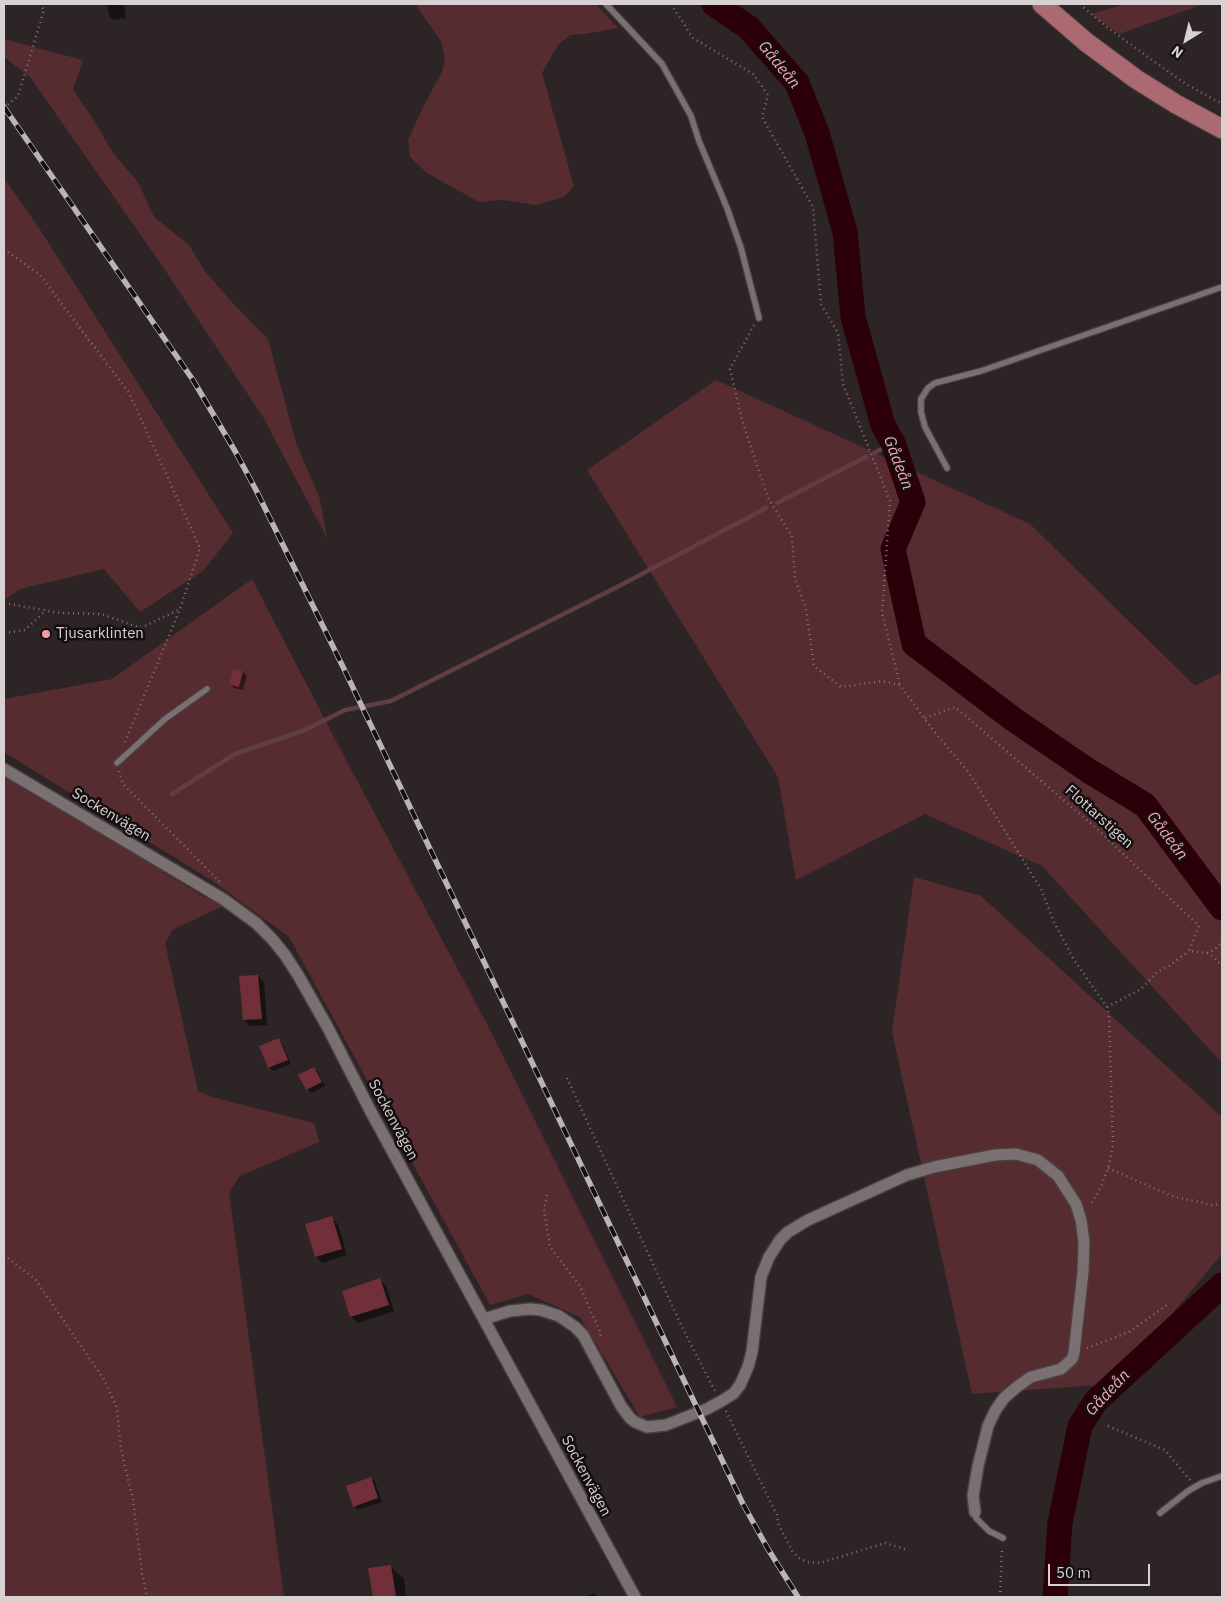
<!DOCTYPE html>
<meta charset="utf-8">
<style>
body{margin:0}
#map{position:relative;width:1226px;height:1601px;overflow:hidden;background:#2d2425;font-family:"IBM Plex Sans",sans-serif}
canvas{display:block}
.frame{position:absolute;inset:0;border:5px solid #d8d1d1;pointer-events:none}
.north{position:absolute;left:1161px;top:15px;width:50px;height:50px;-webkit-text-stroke:4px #130e0f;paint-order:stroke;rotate:216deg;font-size:14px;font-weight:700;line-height:20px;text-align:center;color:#d8d1d1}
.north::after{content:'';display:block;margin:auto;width:18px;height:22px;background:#d8d1d1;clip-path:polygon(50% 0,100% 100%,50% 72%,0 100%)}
.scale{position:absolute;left:1048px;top:1564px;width:102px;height:22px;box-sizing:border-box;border:2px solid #d8d1d1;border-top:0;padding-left:6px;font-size:15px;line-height:18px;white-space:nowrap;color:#d8d1d1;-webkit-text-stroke:4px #130e0f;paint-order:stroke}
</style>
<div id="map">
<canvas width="1226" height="1601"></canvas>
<div class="frame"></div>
<div class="north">N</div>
<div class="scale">50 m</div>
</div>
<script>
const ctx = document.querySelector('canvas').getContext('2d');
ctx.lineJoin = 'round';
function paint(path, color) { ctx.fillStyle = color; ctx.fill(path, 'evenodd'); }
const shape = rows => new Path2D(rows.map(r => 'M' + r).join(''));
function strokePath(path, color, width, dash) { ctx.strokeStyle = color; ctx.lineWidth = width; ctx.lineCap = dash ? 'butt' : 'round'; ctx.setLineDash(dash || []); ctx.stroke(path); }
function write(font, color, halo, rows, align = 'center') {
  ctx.font = font + ' "IBM Plex Sans",sans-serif'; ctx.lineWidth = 5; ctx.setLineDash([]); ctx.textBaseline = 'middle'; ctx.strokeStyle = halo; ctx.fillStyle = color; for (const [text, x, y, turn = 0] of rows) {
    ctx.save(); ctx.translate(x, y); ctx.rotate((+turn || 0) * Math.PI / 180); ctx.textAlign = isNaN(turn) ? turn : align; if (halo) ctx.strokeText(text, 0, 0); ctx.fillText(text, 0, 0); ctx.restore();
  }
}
paint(shape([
 [415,4,596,4,618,28,584,34,570,35,558,45,542,73,574,186,564,197,536,205,502,200,479,202,427,173,410,157,408,140,423,107,442,72,445,60,441,41],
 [1125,4,1204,4,1119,34,1091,14],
 [4,39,83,60,73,90,92,117,113,153,138,182,154,217,189,245,205,271,228,298,268,339,296,443,320,499,327,538,263,417,161,264,30,77,4,57],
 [4,178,41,231,233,533,203,571,140,612,104,569,20,589,4,600],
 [716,380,1030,524,1195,686,1222,672,1222,1063,1042,866,925,814,796,880,778,777,587,470],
 [252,579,336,741,487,1024,677,1407,640,1417,580,1317,528,1294,490,1305,289,937,214,882,4,752,4,699,112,679],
 [4,773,173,878,206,898,225,905,172,930,165,943,198,1091,212,1097,314,1123,319,1142,240,1176,229,1192,284,1597,4,1597],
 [914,877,981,896,1222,1117,1222,1254,1113,1384,972,1394,892,1032]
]), '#562c31');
paint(shape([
 [107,4,124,4,126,18,113,20,109,16],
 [243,672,247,676,243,690,234,688,230,684],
 [258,976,264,982,267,1025,250,1026,244,1020],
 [278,1039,282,1043,291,1064,273,1071,269,1067],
 [314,1068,318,1072,325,1086,311,1093,307,1089],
 [331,1218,338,1224,347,1255,322,1263,316,1256],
 [380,1280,386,1286,394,1311,358,1323,351,1317,343,1292],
 [371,1478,375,1482,382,1502,358,1510,354,1506],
 [390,1566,404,1579,406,1597,374,1597,370,1569],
 [594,1593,598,1597,585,1597]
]), '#0007');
strokePath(shape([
 [874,453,893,443],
 [777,503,866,457],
 [172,794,235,754,305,730,345,710,391,701,623,584,766,508]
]), '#5f3f45', 4.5);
strokePath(shape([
 [714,4,749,28,797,83,817,133,845,232,853,317,883,425,893,443,913,502,893,549,914,644,1013,719,1089,771,1145,805,1222,908],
 [1055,1597,1060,1523,1080,1426,1096,1401,1222,1285]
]), '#2b0009', 25);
paint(shape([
 [233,669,243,671,239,687,229,685],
 [258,975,262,1019,243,1020,239,976],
 [279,1038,288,1060,268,1068,259,1046],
 [314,1067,322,1082,306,1090,298,1075],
 [332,1216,342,1249,315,1257,305,1224],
 [380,1278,389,1305,350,1317,342,1291],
 [371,1477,378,1498,353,1507,346,1486],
 [391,1565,396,1597,373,1597,368,1568]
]), '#712f39');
const service = shape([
 [606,4,662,64,691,116,699,141,727,208,741,248,759,318],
 [947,468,925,427,921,412,921,399,928,388,935,383,981,371,1222,287],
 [117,763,165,719,207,689],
 [975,1512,976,1518,989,1531,1003,1538],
 [1160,1513,1188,1491,1202,1483,1222,1476]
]);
const minor = shape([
 [4,769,223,899,256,923,273,940,285,955,298,975,328,1028,371,1112,635,1597],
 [484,1319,510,1311,530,1309,541,1310,559,1316,575,1327,583,1335,621,1406,630,1418,635,1422,647,1427,666,1425,707,1409,725,1399,734,1393,740,1385,748,1367,752,1352,761,1277,769,1257,780,1240,788,1232,808,1220,907,1175,934,1167,995,1155,1016,1154,1038,1160,1058,1176,1076,1204,1081,1220,1084,1242,1083,1272,1074,1353,1072,1359,1061,1369,1031,1377,1018,1386,1004,1398,995,1411,988,1426,978,1466,973,1496,975,1512]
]);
const trunk = shape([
 [1042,4,1086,42,1136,79,1176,104,1222,129]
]);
strokePath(service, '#484041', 8);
strokePath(minor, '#484041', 14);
strokePath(trunk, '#484041', 21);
strokePath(shape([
 [671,4,693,38,753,74,768,95,762,117,813,207,821,304,838,333,843,384,890,501,882,613,900,685],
 [1080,4,1104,25,1152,60,1186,84,1222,104],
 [4,108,18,96,44,10,40,4],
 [4,249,40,275,129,393,200,548,180,609,125,742],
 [754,325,730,369,742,420,768,498,792,536,795,579,806,609,814,666,841,687,882,681,900,685,933,730,969,773,1041,889,1054,922,1074,960,1107,1007,1109,1015,1113,1146,1108,1168,1101,1187,1090,1206],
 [4,603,60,613,101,614,141,628,180,609],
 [4,633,25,630,46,610],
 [925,718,955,707,1095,827,1199,926,1189,951,1207,953,1214,957,1222,966],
 [119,771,123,784,220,882],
 [1207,953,1214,950,1220,944],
 [1107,1007,1141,989,1157,972,1169,966,1189,951],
 [567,1078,683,1329,715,1391],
 [1108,1168,1172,1196,1212,1205,1222,1204],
 [547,1195,544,1209,550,1247,580,1286,601,1334,598,1338],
 [4,1255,35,1279,103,1378,117,1408,121,1449,133,1500,142,1574,147,1597],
 [1087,1348,1129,1332,1167,1305],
 [726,1411,769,1499,777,1515,778,1523,792,1551,799,1558,807,1562,820,1563,885,1543,908,1550],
 [1108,1426,1165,1450,1190,1480],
 [1000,1597,1002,1547]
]), '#7d7576', 2.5, [1, 4]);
strokePath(service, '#7b7071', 5.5);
strokePath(minor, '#7b7071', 11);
strokePath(trunk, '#ab6971', 19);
const rail = shape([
 [4,107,193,380,235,451,256,490,345,671,743,1504,768,1549,798,1597]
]);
strokePath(rail, '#bbb4b4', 5.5);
strokePath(rail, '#130e0f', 4, [11]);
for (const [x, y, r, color] of [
 [46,634,5,"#f49aa4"]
]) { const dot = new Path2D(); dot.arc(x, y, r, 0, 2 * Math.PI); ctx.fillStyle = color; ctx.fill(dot); strokePath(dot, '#130e0f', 2); }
write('15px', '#d8d1d1', '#130e0f', [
 ["Tjusarklinten",56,634]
], 'left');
write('15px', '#d8d1d1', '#130e0f', [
 ["Sockenvägen",111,815,31],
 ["Flottarstigen",1099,817,42],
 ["Sockenvägen",393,1120,62],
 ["Sockenvägen",586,1476,62]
]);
write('italic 16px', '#faa6af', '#130e0f', [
 ["Gådeån",779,65,51],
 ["Gådeån",898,463,69],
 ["Gådeån",1167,836,53],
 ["Gådeån",1108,1393,-47]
]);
</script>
